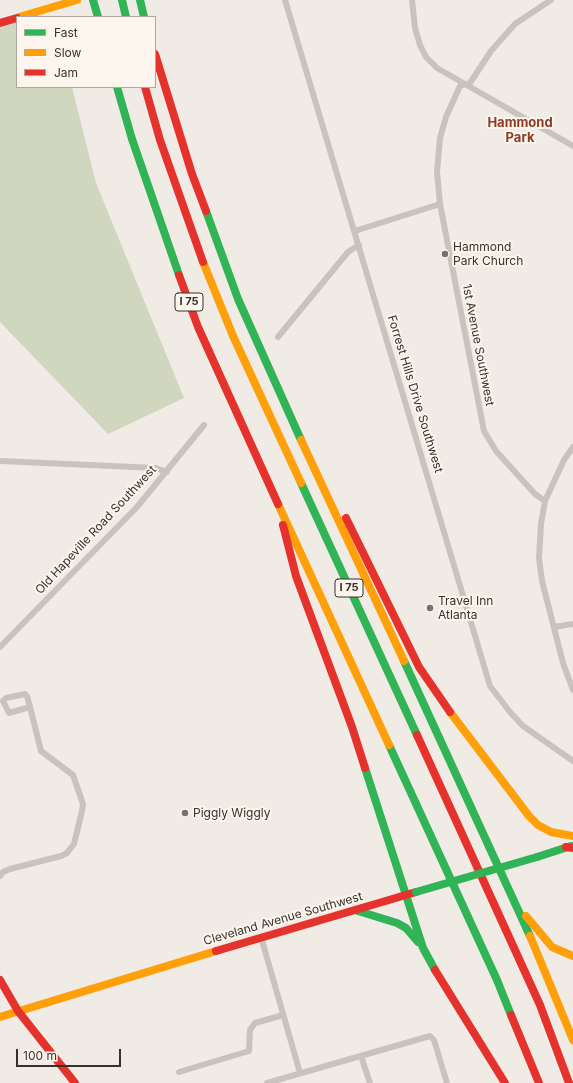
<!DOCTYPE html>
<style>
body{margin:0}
#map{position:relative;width:573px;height:1083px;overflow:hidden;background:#f0ebe5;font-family:Inter,sans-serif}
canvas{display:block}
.legend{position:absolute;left:16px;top:16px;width:140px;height:72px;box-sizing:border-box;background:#fbf5ee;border:1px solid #aea6a0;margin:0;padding:5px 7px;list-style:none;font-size:12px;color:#3b302b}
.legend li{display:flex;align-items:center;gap:8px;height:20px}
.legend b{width:20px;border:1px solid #aea6a0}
.scale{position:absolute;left:16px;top:1049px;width:105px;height:18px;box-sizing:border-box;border:2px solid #3b302b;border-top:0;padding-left:5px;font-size:12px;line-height:14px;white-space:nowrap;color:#3b302b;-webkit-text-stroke:3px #fbf5ee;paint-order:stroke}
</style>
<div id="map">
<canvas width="573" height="1083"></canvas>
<ul class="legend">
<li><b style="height:5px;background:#30b455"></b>Fast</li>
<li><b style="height:5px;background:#ff9f0a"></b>Slow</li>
<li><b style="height:5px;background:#e5322d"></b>Jam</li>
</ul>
<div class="scale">100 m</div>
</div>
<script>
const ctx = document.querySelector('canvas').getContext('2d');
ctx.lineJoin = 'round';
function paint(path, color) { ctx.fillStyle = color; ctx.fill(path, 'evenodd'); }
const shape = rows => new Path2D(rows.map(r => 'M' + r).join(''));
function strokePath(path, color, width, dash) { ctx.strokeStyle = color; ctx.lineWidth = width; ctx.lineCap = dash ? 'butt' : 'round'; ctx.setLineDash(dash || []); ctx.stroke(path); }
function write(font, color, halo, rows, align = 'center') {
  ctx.font = font + ' Inter,sans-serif'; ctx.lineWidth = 4; ctx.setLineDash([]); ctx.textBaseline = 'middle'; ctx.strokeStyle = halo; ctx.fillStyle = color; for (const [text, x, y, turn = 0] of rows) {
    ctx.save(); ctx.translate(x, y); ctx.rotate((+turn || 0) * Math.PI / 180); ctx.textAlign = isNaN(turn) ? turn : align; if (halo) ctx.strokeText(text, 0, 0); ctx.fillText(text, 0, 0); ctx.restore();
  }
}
paint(shape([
 [17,17,17,87,72,87,96,183,184,398,108,434,0,322,0,22]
]), '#d1d6bf');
strokePath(shape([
 [285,0,490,686,510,712,523,726,573,761],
 [412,0,415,28,420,45,426,57,437,68,573,146],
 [355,231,440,204],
 [278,337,348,252,359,245],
 [573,447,564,460,545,501,541,524,539,558,542,581,563,663,573,690],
 [0,461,156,468,167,472],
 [545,501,535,494,496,451,484,431,440,204,437,172,440,138,446,117,460,86,470,83,491,51,515,24,551,0],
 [554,627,573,624],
 [0,647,137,507,204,425],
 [0,876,3,872,10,869,61,856,67,853,74,844,82,811,83,804,73,775,41,751,30,707,27,696,25,694,6,698,3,701,9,713,30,707],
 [261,937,300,1073],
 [361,1056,370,1083],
 [179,1072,249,1051,250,1030,255,1023,283,1015],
 [267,1083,430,1036,434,1040,447,1083]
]), '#c9c3be', 6);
strokePath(shape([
 [93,0,98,17],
 [122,0,126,17],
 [140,0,144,17],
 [117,87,132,139,179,275],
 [206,211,238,299,301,440],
 [301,483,417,735],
 [404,661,530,936],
 [389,745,497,980,511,1015],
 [365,768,423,948,435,970],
 [537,857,571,846],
 [358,911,397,923,406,928,418,942]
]), '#30b455', 8);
strokePath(shape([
 [19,17,77,0],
 [203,262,233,336,301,483],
 [301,440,404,661],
 [278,504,389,745],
 [450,712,529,816,538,825,551,832,573,836],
 [526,916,552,947,573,956],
 [530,936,573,1040],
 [0,1017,216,951]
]), '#ff9f0a', 8);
strokePath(shape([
 [0,23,17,18],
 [155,54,192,174,206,211],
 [145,87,160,140,203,262],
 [179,275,198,327,278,504],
 [346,518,419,667,450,712],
 [283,525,296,576,352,727,365,768],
 [417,735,540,1005,569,1083],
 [566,847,573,848],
 [216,951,416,892],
 [435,970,505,1083],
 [0,980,18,1011,75,1083],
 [511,1015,539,1083]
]), '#e5322d', 8);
strokePath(shape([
 [416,892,537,857]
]), '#30b455', 8);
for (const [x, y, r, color] of [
 [445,254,4,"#7a716c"],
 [430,608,4,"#7a716c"],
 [185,813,4,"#7a716c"]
]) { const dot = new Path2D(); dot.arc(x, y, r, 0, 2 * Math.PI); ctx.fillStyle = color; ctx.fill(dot); strokePath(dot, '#fbf5ee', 1.5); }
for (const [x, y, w] of [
 [189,302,28],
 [349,588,28]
]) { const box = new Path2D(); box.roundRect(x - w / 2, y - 9, w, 18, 3); ctx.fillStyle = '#fbf5ee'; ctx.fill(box); strokePath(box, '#3b302b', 1); }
write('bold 11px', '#3b302b', null, [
 ["I 75",189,302],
 ["I 75",349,588]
]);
write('12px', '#3b302b', '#fbf5ee', [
 ["Hammond",453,247],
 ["Park Church",453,261],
 ["Travel Inn",438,601],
 ["Atlanta",438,615],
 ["Piggly Wiggly",193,813]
], 'left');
write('12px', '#3b302b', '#fbf5ee', [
 ["1st Avenue Southwest",478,345,79],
 ["Forrest Hills Drive Southwest",415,394,73],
 ["Old Hapeville Road Southwest",96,530,-47],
 ["Cleveland Avenue Southwest",283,919,-16]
]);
write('bold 13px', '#8c3b22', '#fbf5ee', [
 ["Hammond",520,123],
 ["Park",520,138]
]);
</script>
